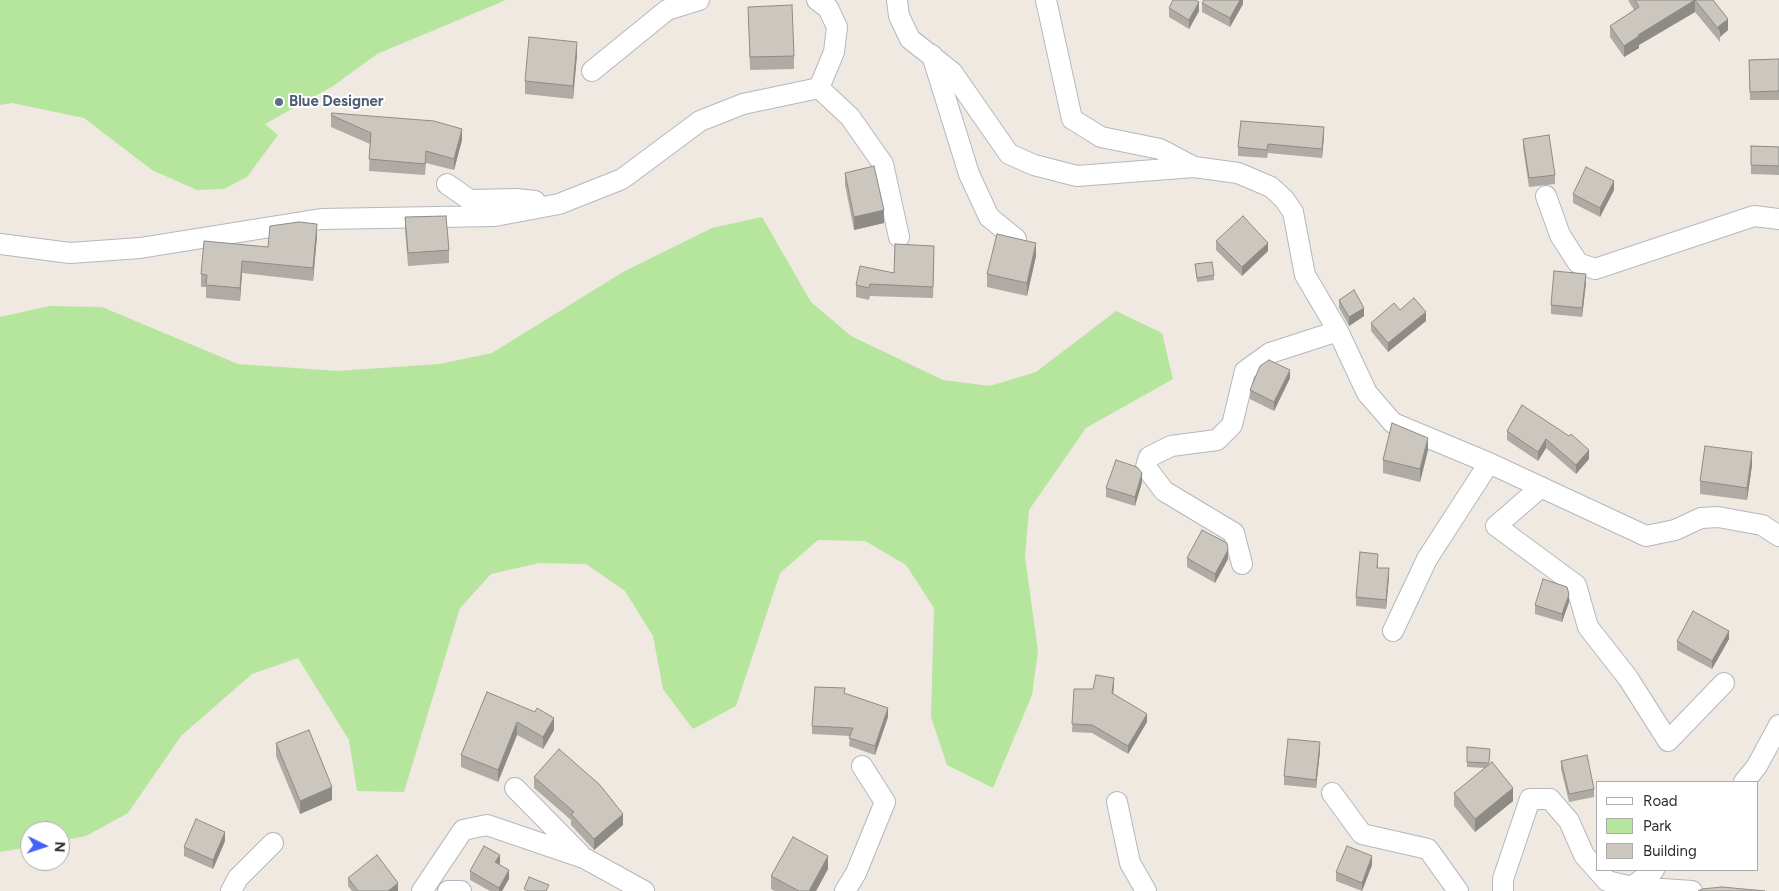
<!DOCTYPE html>
<style>
body{margin:0}
#map{position:relative;width:1779px;height:891px;overflow:hidden;background:#efe9e1;font-family:Figtree,sans-serif}
canvas{display:block}
.legend{position:absolute;left:1596px;top:781px;width:162px;height:90px;box-sizing:border-box;background:#fff;border:1px solid #ababab;margin:0;padding:6px 9px;list-style:none;font-size:15px;color:#2e2e2e}
.legend li{display:flex;align-items:center;gap:10px;height:25px}
.legend b{width:25px;border:1px solid #ababab}
.north{position:absolute;left:20px;top:821px;width:50px;height:50px;box-sizing:border-box;background:#fff;border:1px solid #ababab;border-radius:50%;rotate:94deg;font-size:14px;font-weight:700;line-height:20px;text-align:center;color:#2e2e2e}
.north::after{content:'';display:block;margin:auto;width:18px;height:22px;background:#4264fb;clip-path:polygon(50% 0,100% 100%,50% 72%,0 100%)}
</style>
<div id="map">
<canvas width="1779" height="891"></canvas>
<ul class="legend">
<li><b style="height:6px;background:#fff"></b>Road</li>
<li><b style="height:14px;background:#b6e59e"></b>Park</li>
<li><b style="height:14px;background:#cbc7bf"></b>Building</li>
</ul>
<div class="north">N</div>
</div>
<script>
const ctx = document.querySelector('canvas').getContext('2d');
ctx.lineJoin = 'round';
function paint(path, color) { ctx.fillStyle = color; ctx.fill(path, 'evenodd'); }
const shape = rows => new Path2D(rows.map(r => 'M' + r).join(''));
function strokePath(path, color, width, dash) { ctx.strokeStyle = color; ctx.lineWidth = width; ctx.lineCap = dash ? 'butt' : 'round'; ctx.setLineDash(dash || []); ctx.stroke(path); }
function write(font, color, halo, rows, align = 'center') {
  ctx.font = font + ' Figtree,sans-serif'; ctx.lineWidth = 4; ctx.setLineDash([]); ctx.textBaseline = 'middle'; ctx.strokeStyle = halo; ctx.fillStyle = color; for (const [text, x, y, turn = 0] of rows) {
    ctx.save(); ctx.translate(x, y); ctx.rotate((+turn || 0) * Math.PI / 180); ctx.textAlign = isNaN(turn) ? turn : align; if (halo) ctx.strokeText(text, 0, 0); ctx.fillText(text, 0, 0); ctx.restore();
  }
}
paint(shape([
 [0,0,506,0,377,54,333,86,265,124,278,135,247,177,224,189,197,190,152,170,84,118,12,103,0,105],
 [762,217,811,302,851,336,943,380,990,386,1036,372,1116,311,1162,333,1173,379,1086,428,1029,510,1025,557,1038,651,1032,695,993,788,947,765,931,717,934,608,906,565,865,541,818,540,780,573,736,706,693,729,663,689,653,636,625,591,586,564,539,563,491,574,460,608,404,792,357,791,349,740,298,658,252,674,181,736,128,813,86,836,60,841,60,831,30,831,30,847,0,852,0,317,50,306,102,307,238,364,337,371,439,364,492,353,623,272,712,228]
]), '#b6e59e');
const minor = shape([
 [897,0,899,16,910,39,952,72,1009,154,1034,165,1077,176,1194,167,1238,173,1271,187,1284,199,1293,212,1305,275,1338,331,1367,393,1393,423,1489,463,1646,536,1675,530,1701,518,1718,517,1762,525,1779,536],
 [1046,0,1072,119,1101,137,1160,149,1194,167],
 [932,55,969,174,989,217,1016,239],
 [592,71,667,10,699,0],
 [819,88,850,117,883,164,899,237],
 [447,184,470,200,516,199,535,201],
 [1546,196,1560,235,1578,263,1595,269,1754,216,1779,219],
 [0,244,70,253,140,248,321,219,495,216,559,204,622,179,700,121,743,104,819,88,834,52,837,27,828,8,817,0],
 [1541,487,1496,526,1576,585,1588,627,1628,678,1668,741,1724,683],
 [1242,564,1234,533,1164,491,1146,467,1149,457,1171,446,1217,440,1232,425,1245,371,1270,353,1338,331],
 [1393,631,1427,559,1489,463],
 [1744,782,1757,766,1779,725],
 [515,788,580,854],
 [1332,793,1362,834,1428,849,1458,891],
 [1117,802,1130,863,1146,891],
 [1632,887,1692,891],
 [231,891,238,878,273,843],
 [422,891,463,830,487,825,584,858,644,891],
 [448,891,461,891],
 [845,891,856,873,885,802,862,766],
 [1503,891,1503,879,1530,799,1550,799,1569,821,1584,855,1607,881,1632,887,1654,870]
]);
strokePath(minor, '#b4b7c1', 22);
strokePath(minor, '#fff', 20);
paint(shape([
 [1243,0,1243,4,1230,27,1202,12,1202,3],
 [1628,0,1713,0,1728,30,1720,37,1720,42,1695,12,1639,45,1639,48,1624,57,1610,37,1610,26,1634,10],
 [748,7,794,56,794,69,750,70],
 [1169,8,1199,11,1189,29,1169,17],
 [577,55,573,99,525,94,525,81],
 [1779,59,1779,100,1750,100,1749,60],
 [331,115,462,140,454,170,426,163,425,175,369,171,370,144,331,127],
 [1324,136,1322,158,1268,153,1267,158,1238,156,1238,147],
 [1523,139,1555,175,1555,184,1529,187,1523,148],
 [1751,146,1779,147,1779,175,1751,174],
 [845,173,884,223,854,230,845,185],
 [1614,190,1600,217,1573,203,1573,194],
 [405,217,449,250,449,263,408,266,405,229],
 [317,236,313,281,242,273,240,301,206,298,206,287,201,287,201,274,268,247],
 [1216,241,1268,251,1242,276,1216,250],
 [1036,256,1027,296,987,287,987,274],
 [934,258,933,298,870,296,869,300,856,297,856,285,894,273],
 [1195,264,1214,275,1214,280,1197,282],
 [1586,283,1582,317,1551,314,1551,305],
 [1339,300,1364,316,1349,326,1339,308],
 [1400,310,1426,321,1388,352,1371,331,1371,323],
 [1290,378,1274,411,1250,399,1250,390],
 [1522,405,1589,459,1576,474,1546,448,1538,461,1507,440,1507,431],
 [1428,450,1420,482,1383,473,1383,460],
 [1752,465,1747,500,1700,494,1700,481],
 [1142,482,1135,506,1106,497,1106,488],
 [1187,558,1228,559,1215,583,1187,567],
 [1378,562,1378,568,1389,577,1386,609,1356,606,1356,597],
 [1569,602,1562,622,1535,614,1535,605],
 [1729,639,1712,669,1677,650,1677,641],
 [1114,686,1113,693,1147,722,1128,754,1092,733,1072,732,1074,689,1093,689],
 [487,692,554,730,543,749,517,735,498,782,461,767,461,755],
 [845,693,888,717,875,755,849,746,850,736,812,734,812,726],
 [276,743,332,800,300,814,276,756],
 [1467,747,1489,764,1513,801,1475,832,1454,806,1454,793,1485,768,1467,767],
 [1320,751,1316,788,1284,785,1284,776],
 [1561,761,1594,789,1594,797,1569,802,1561,769],
 [534,777,623,825,594,850,571,825,571,820,534,788],
 [225,841,213,869,184,856,184,847],
 [500,863,499,865,509,879,502,891,490,891,470,880,470,871],
 [1372,865,1362,891,1336,881,1336,872],
 [828,869,816,891,775,891,771,889,771,876],
 [348,878,398,891,352,891,348,886]
]), '#afaba4');
paint(shape([
 [1240,0,1243,0,1243,4,1230,27,1230,18],
 [1695,0,1695,12,1639,45,1639,48,1624,57,1624,46,1638,35],
 [1199,2,1199,11,1189,29,1189,20],
 [1728,19,1728,30,1720,37,1720,31,1718,27],
 [577,42,577,55,573,99,573,86],
 [1324,127,1324,136,1322,158,1322,149],
 [462,129,462,140,454,170,454,159],
 [1614,181,1614,190,1600,217,1600,208],
 [884,210,884,223,854,230,854,217],
 [317,224,317,236,313,281,313,268],
 [1036,243,1036,256,1027,296,1027,283],
 [1268,243,1268,251,1242,276,1242,267],
 [242,261,242,273,240,301,240,288],
 [1586,274,1586,283,1582,317,1582,308],
 [1364,308,1364,316,1349,326,1349,317],
 [1426,312,1426,321,1388,352,1388,343],
 [1290,370,1290,378,1274,411,1274,402],
 [1428,438,1428,450,1420,482,1420,469],
 [1546,439,1546,448,1538,461,1538,452],
 [1589,450,1589,459,1576,474,1576,465],
 [1752,452,1752,465,1747,500,1747,488],
 [1142,473,1142,482,1135,506,1135,497],
 [1228,550,1228,559,1215,583,1215,574],
 [1389,568,1389,577,1386,609,1386,600],
 [1569,594,1569,602,1562,622,1562,614],
 [1729,631,1729,639,1712,669,1712,661],
 [1114,678,1114,686,1112,701,1112,693],
 [888,708,888,717,875,755,875,746],
 [1147,714,1147,722,1128,754,1128,746],
 [554,718,554,730,543,749,543,737],
 [517,722,517,735,498,782,498,770],
 [1320,742,1320,751,1316,788,1316,780],
 [332,787,332,800,300,814,300,801],
 [1513,788,1513,801,1475,832,1475,819],
 [623,814,623,825,594,850,594,839],
 [225,832,225,841,213,869,213,860],
 [500,855,500,863,495,871,495,862],
 [828,856,828,869,816,891,809,891],
 [1372,856,1372,865,1362,891,1362,883],
 [509,870,509,879,502,891,499,891,499,888],
 [398,883,398,891,388,891]
]), '#8e8b86');
const building = shape([
 [1173,0,1195,0,1199,2,1189,20,1169,8,1173,0],
 [1204,0,1240,0,1230,18,1202,3,1204,0],
 [1635,0,1713,0,1728,19,1718,27,1720,31,1695,0,1638,35,1639,36,1624,46,1610,26,1639,7,1635,0],
 [792,5,794,56,750,57,748,7,792,5],
 [529,37,577,42,573,86,525,81,529,37],
 [1779,59,1779,91,1750,92,1749,60,1779,59],
 [332,113,434,121,462,129,454,159,426,151,425,164,369,159,371,133,331,115,332,113],
 [1241,121,1324,127,1322,149,1268,144,1267,150,1238,147,1241,121],
 [1549,135,1555,175,1529,178,1523,139,1549,135],
 [1751,146,1779,147,1779,166,1751,165,1751,146],
 [874,166,884,210,854,217,845,173,874,166],
 [1586,167,1614,181,1600,208,1573,194,1586,167],
 [446,216,449,250,408,253,405,217,446,216],
 [1243,216,1268,243,1242,267,1216,241,1243,216],
 [299,222,317,224,313,268,242,261,240,288,206,285,207,275,201,274,204,241,268,247,270,226,299,222],
 [997,234,1036,243,1027,283,987,274,997,234],
 [895,244,934,246,933,287,870,284,869,288,856,285,860,266,894,273,895,244],
 [1212,262,1214,275,1197,278,1195,264,1212,262],
 [1554,271,1586,274,1582,308,1551,305,1554,271],
 [1354,290,1364,308,1349,317,1339,300,1354,290],
 [1414,298,1426,312,1388,343,1371,323,1394,303,1400,310,1414,298],
 [1269,360,1290,370,1274,402,1250,390,1260,366,1269,360],
 [1522,405,1569,436,1571,434,1589,450,1576,465,1546,439,1538,452,1507,431,1522,405],
 [1392,423,1428,438,1420,469,1383,460,1392,423],
 [1705,446,1752,452,1747,488,1700,481,1705,446],
 [1116,460,1137,467,1142,473,1135,497,1106,488,1116,460],
 [1202,530,1227,543,1228,550,1215,574,1187,558,1202,530],
 [1360,552,1378,554,1377,568,1389,568,1386,600,1356,597,1360,552],
 [1543,579,1567,587,1569,594,1562,614,1535,605,1543,579],
 [1693,611,1729,631,1712,661,1677,641,1693,611],
 [1096,675,1114,678,1112,693,1147,714,1128,746,1092,725,1072,724,1074,689,1093,689,1096,675],
 [815,687,845,688,844,693,888,708,875,746,849,738,853,728,812,726,815,687],
 [487,692,535,712,537,708,554,718,543,737,517,722,498,770,461,755,487,692],
 [309,730,332,787,300,801,276,743,309,730],
 [1288,739,1320,742,1316,780,1284,776,1288,739],
 [1467,747,1490,749,1489,763,1467,762,1467,747],
 [559,749,600,785,623,814,594,839,571,814,574,812,534,777,559,749],
 [1587,755,1594,789,1569,794,1561,761,1587,755],
 [1492,762,1513,788,1475,819,1454,793,1492,762],
 [196,819,225,832,213,860,184,847,196,819],
 [793,837,828,856,809,891,799,891,771,876,793,837],
 [484,846,500,855,495,862,509,870,499,888,470,871,484,846],
 [1347,846,1372,856,1362,883,1336,872,1347,846],
 [377,855,398,883,388,891,358,891,348,878,377,855],
 [529,877,549,885,546,891,528,891,524,889,529,877],
 [1722,887,1765,891,1698,891,1702,889,1722,887]
]);
paint(building, '#cbc7bf');
strokePath(building, '#8e8b86', 1);
for (const [x, y, r, color] of [
 [279,102,5,"#5c6f8a"]
]) { const dot = new Path2D(); dot.arc(x, y, r, 0, 2 * Math.PI); ctx.fillStyle = color; ctx.fill(dot); strokePath(dot, '#fff', 2); }
write('bold 15px', '#4e5e75', '#fff', [
 ["Blue Designer",289,102]
], 'left');
</script>
